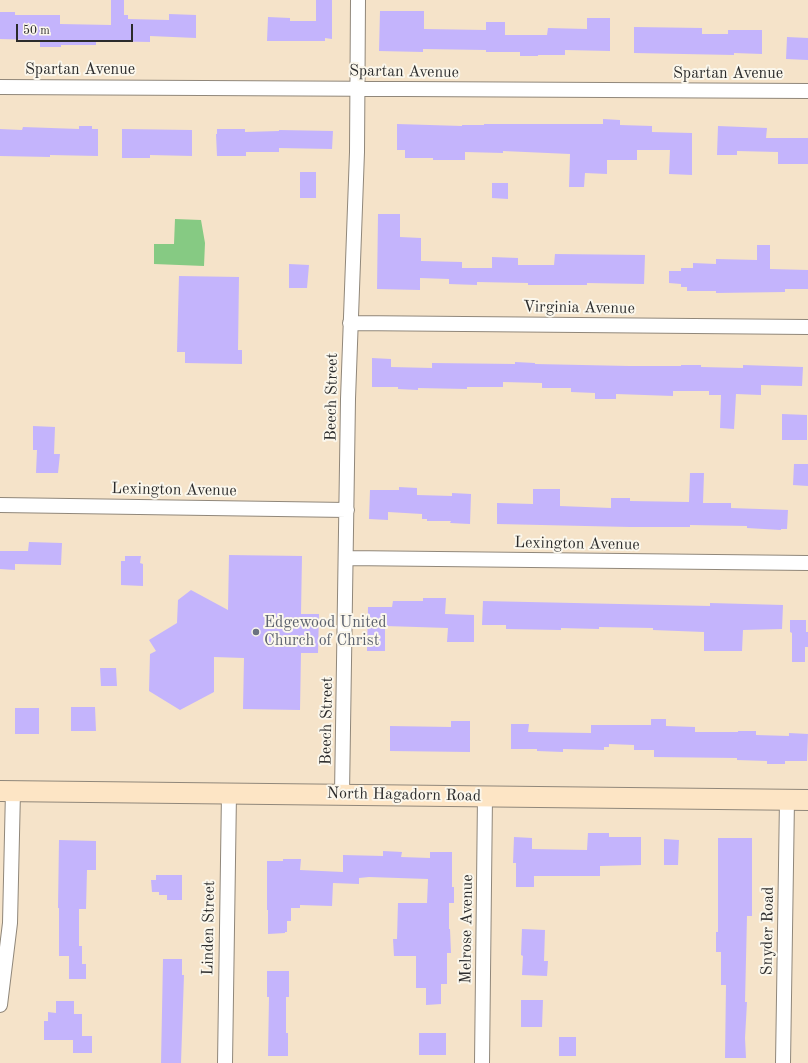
<!DOCTYPE html>
<style>
body{margin:0}
#map{position:relative;width:808px;height:1063px;overflow:hidden;background:#f5e3c9;font-family:"Old Standard TT",serif}
canvas{display:block}
.scale{position:absolute;left:16px;top:24px;width:117px;height:18px;box-sizing:border-box;border:2px solid #2b2b2b;border-top:0;padding-left:5px;font-size:12px;line-height:14px;white-space:nowrap;color:#2b2b2b;-webkit-text-stroke:3px #fbf7ec;paint-order:stroke}
</style>
<div id="map">
<canvas width="808" height="1063"></canvas>
<div class="scale">50 m</div>
</div>
<script>
const ctx = document.querySelector('canvas').getContext('2d');
ctx.lineJoin = 'round';
function paint(path, color) { ctx.fillStyle = color; ctx.fill(path, 'evenodd'); }
const shape = rows => new Path2D(rows.map(r => 'M' + r).join(''));
function strokePath(path, color, width, dash) { ctx.strokeStyle = color; ctx.lineWidth = width; ctx.lineCap = dash ? 'butt' : 'round'; ctx.setLineDash(dash || []); ctx.stroke(path); }
function write(font, color, halo, rows, align = 'center') {
  ctx.font = font + ' "Old Standard TT",serif'; ctx.lineWidth = 4; ctx.setLineDash([]); ctx.textBaseline = 'middle'; ctx.strokeStyle = halo; ctx.fillStyle = color; for (const [text, x, y, turn = 0] of rows) {
    ctx.save(); ctx.translate(x, y); ctx.rotate((+turn || 0) * Math.PI / 180); ctx.textAlign = isNaN(turn) ? turn : align; if (halo) ctx.strokeText(text, 0, 0); ctx.fillText(text, 0, 0); ctx.restore();
  }
}
paint(shape([
 [175,219,201,220,205,243,204,266,154,264,154,244,174,244]
]), '#86ca83');
paint(shape([
 [111,0,124,0,124,15,128,15,128,19,169,20,169,14,196,15,196,38,150,36,150,42,96,41,96,45,61,45,61,47,40,47,40,42,37,42,37,40,0,39,0,12,15,12,15,15,60,15,60,24,111,25],
 [316,0,332,0,332,39,325,38,325,41,267,41,268,17,290,18,290,21,316,21],
 [380,11,424,11,424,29,486,30,486,22,505,22,505,35,547,35,548,28,587,29,587,18,610,18,610,51,565,50,565,55,538,55,538,56,520,56,520,52,486,52,486,50,423,49,423,52,379,51],
 [634,27,702,28,702,34,728,34,728,30,762,30,762,54,734,53,734,55,634,53],
 [787,37,808,38,808,60,786,59],
 [603,119,620,120,620,125,652,126,652,132,692,133,692,175,669,174,670,150,637,150,637,160,607,160,607,174,585,173,584,187,569,187,570,154,503,151,503,153,465,152,465,160,433,160,433,158,405,158,405,150,397,150,397,124,462,126,462,125,484,125,484,124,603,124],
 [79,126,92,126,92,129,98,129,98,156,50,155,50,157,0,156,0,129,22,130,23,127,79,129],
 [718,126,767,128,766,138,808,138,808,164,778,164,778,152,737,151,737,155,717,155],
 [122,129,192,130,192,156,150,155,150,158,122,158],
 [217,129,245,129,245,132,279,131,279,130,333,131,332,149,279,148,279,152,246,152,246,156,217,156,216,134,217,134],
 [300,172,316,172,316,198,300,198],
 [492,183,508,183,508,199,492,198],
 [378,214,400,214,400,237,421,238,421,261,462,262,462,268,492,268,492,257,518,258,518,265,554,265,555,254,645,255,644,284,587,283,587,285,528,285,528,283,477,282,477,285,449,284,449,279,420,278,420,290,377,289],
 [757,245,770,245,770,269,808,270,808,289,785,289,785,292,716,293,716,291,687,291,687,287,681,287,681,284,669,283,669,271,681,271,681,268,693,268,693,263,716,264,716,259,757,260],
 [289,264,309,265,307,288,289,288],
 [179,276,239,277,238,350,242,350,242,364,185,363,185,352,177,352],
 [372,358,391,359,391,367,432,368,432,363,515,364,515,362,535,363,535,364,629,366,681,366,681,365,701,365,701,367,743,368,743,365,803,367,802,386,761,385,761,395,736,394,734,429,720,428,721,395,709,395,709,391,673,391,673,396,616,394,616,399,595,399,595,393,571,392,571,388,542,388,542,383,503,382,503,387,467,387,467,389,418,388,418,390,398,389,398,387,372,387],
 [782,414,807,415,807,440,782,440],
 [33,426,55,427,54,454,60,454,58,473,36,473,37,450,33,450],
 [794,464,808,464,808,486,793,485],
 [690,473,704,473,703,503,731,503,731,508,788,510,787,529,781,529,781,530,747,528,747,526,690,525,690,527,630,527,497,524,497,503,533,504,533,489,560,489,560,506,611,508,611,498,630,498,630,501,689,502],
 [399,487,417,488,417,495,452,496,452,493,471,494,470,524,450,523,451,521,427,521,427,519,422,519,422,514,388,512,388,520,369,519,370,490,399,490],
 [29,542,62,543,61,565,15,564,15,570,0,569,0,551,28,551],
 [229,555,302,556,301,614,319,614,318,653,301,653,300,710,243,709,244,658,214,657,214,692,180,710,149,691,150,654,156,651,149,640,177,623,178,600,191,590,228,610],
 [125,556,141,556,140,563,143,564,143,586,121,585,121,561,125,561],
 [423,598,446,598,445,614,474,615,474,642,447,642,448,628,385,626,385,651,367,651,368,607,392,607,393,601,423,601],
 [483,601,710,606,710,603,783,605,782,629,743,630,742,651,704,651,704,632,653,630,653,628,599,627,599,629,561,628,561,630,506,629,506,625,482,625],
 [790,620,806,620,806,632,808,632,808,647,805,647,805,662,792,662,792,633,790,632],
 [100,668,116,668,117,686,101,686],
 [71,707,95,707,96,731,71,731],
 [15,708,39,708,39,734,15,734],
 [651,719,666,719,666,726,695,727,695,732,738,732,738,731,756,731,756,735,789,736,789,733,808,734,807,761,785,761,785,764,767,764,767,761,737,760,737,758,654,757,654,750,634,750,634,745,609,744,609,747,604,747,604,750,563,749,563,752,537,751,537,749,511,749,511,724,529,724,528,732,591,733,591,725,651,725],
 [451,721,470,721,470,752,390,751,390,726,451,727],
 [588,833,609,833,609,837,641,837,641,865,600,866,600,876,534,876,534,887,516,887,516,863,513,863,514,837,532,838,532,849,587,850],
 [718,838,752,838,752,916,747,916,745,1002,747,1002,745,1038,746,1058,725,1058,726,985,721,985,721,952,716,952,716,932,718,932],
 [664,839,679,840,678,865,664,865],
 [59,840,96,841,96,870,87,870,86,909,79,909,79,946,82,946,82,964,86,964,86,979,69,979,69,956,59,956,59,908,58,908],
 [383,851,402,852,401,857,430,858,430,852,452,852,452,887,454,887,454,903,449,903,449,929,450,929,451,953,447,953,447,984,441,984,441,1004,426,1005,426,988,416,988,416,956,394,956,393,939,397,939,398,903,427,903,428,879,369,877,359,878,359,884,333,883,332,906,300,905,300,908,291,908,291,921,287,921,287,932,285,932,285,933,268,934,268,910,267,910,267,861,283,861,283,859,301,859,300,870,343,872,343,855,383,856],
 [156,875,182,875,182,900,167,900,167,895,159,895,159,892,152,892,151,880,156,880],
 [522,929,545,930,544,961,548,961,547,976,522,975,523,956,521,955],
 [163,959,182,959,182,975,184,975,181,1063,161,1063],
 [267,971,289,971,289,997,286,997,286,1033,288,1033,288,1056,268,1056,269,997,267,997],
 [521,1000,543,1000,542,1027,521,1027],
 [56,1001,74,1001,74,1014,82,1014,82,1036,92,1036,92,1053,73,1053,73,1040,44,1040,44,1021,48,1021,48,1012,56,1013],
 [419,1033,446,1033,446,1055,419,1055],
 [559,1037,576,1037,576,1056,559,1056]
]), '#c4b4fc');
const street = shape([
 [0,87,808,91],
 [350,323,808,327],
 [0,505,347,510],
 [346,558,808,563],
 [342,794,348,399,357,152,358,0],
 [0,1005,10,923,13,791],
 [225,1063,229,793],
 [482,1063,485,796],
 [783,1063,787,799]
]);
const secondary = shape([
 [0,791,808,800]
]);
strokePath(street, '#90877a', 16);
strokePath(secondary, '#90877a', 22);
strokePath(street, '#fff', 14);
strokePath(secondary, '#fde5c5', 20);
for (const [x, y, r, color] of [
 [256,632,4,"#6b7280"]
]) { const dot = new Path2D(); dot.arc(x, y, r, 0, 2 * Math.PI); ctx.fillStyle = color; ctx.fill(dot); strokePath(dot, '#fbf7ec', 1.5); }
write('16px', '#2b2b2b', '#fbf7ec', [
 ["Spartan Avenue",80,70],
 ["Spartan Avenue",404,72,1],
 ["Spartan Avenue",728,74],
 ["Virginia Avenue",579,308,1],
 ["Beech Street",332,397,-89],
 ["Lexington Avenue",174,490,1],
 ["Lexington Avenue",577,544,1],
 ["Beech Street",327,721,-89],
 ["North Hagadorn Road",404,795,1],
 ["Linden Street",209,928,-89],
 ["Melrose Avenue",467,929,-89],
 ["Snyder Road",768,931,-89]
]);
write('16px', '#5b616d', '#fbf7ec', [
 ["Edgewood United",264,623],
 ["Church of Christ",264,641]
], 'left');
</script>
